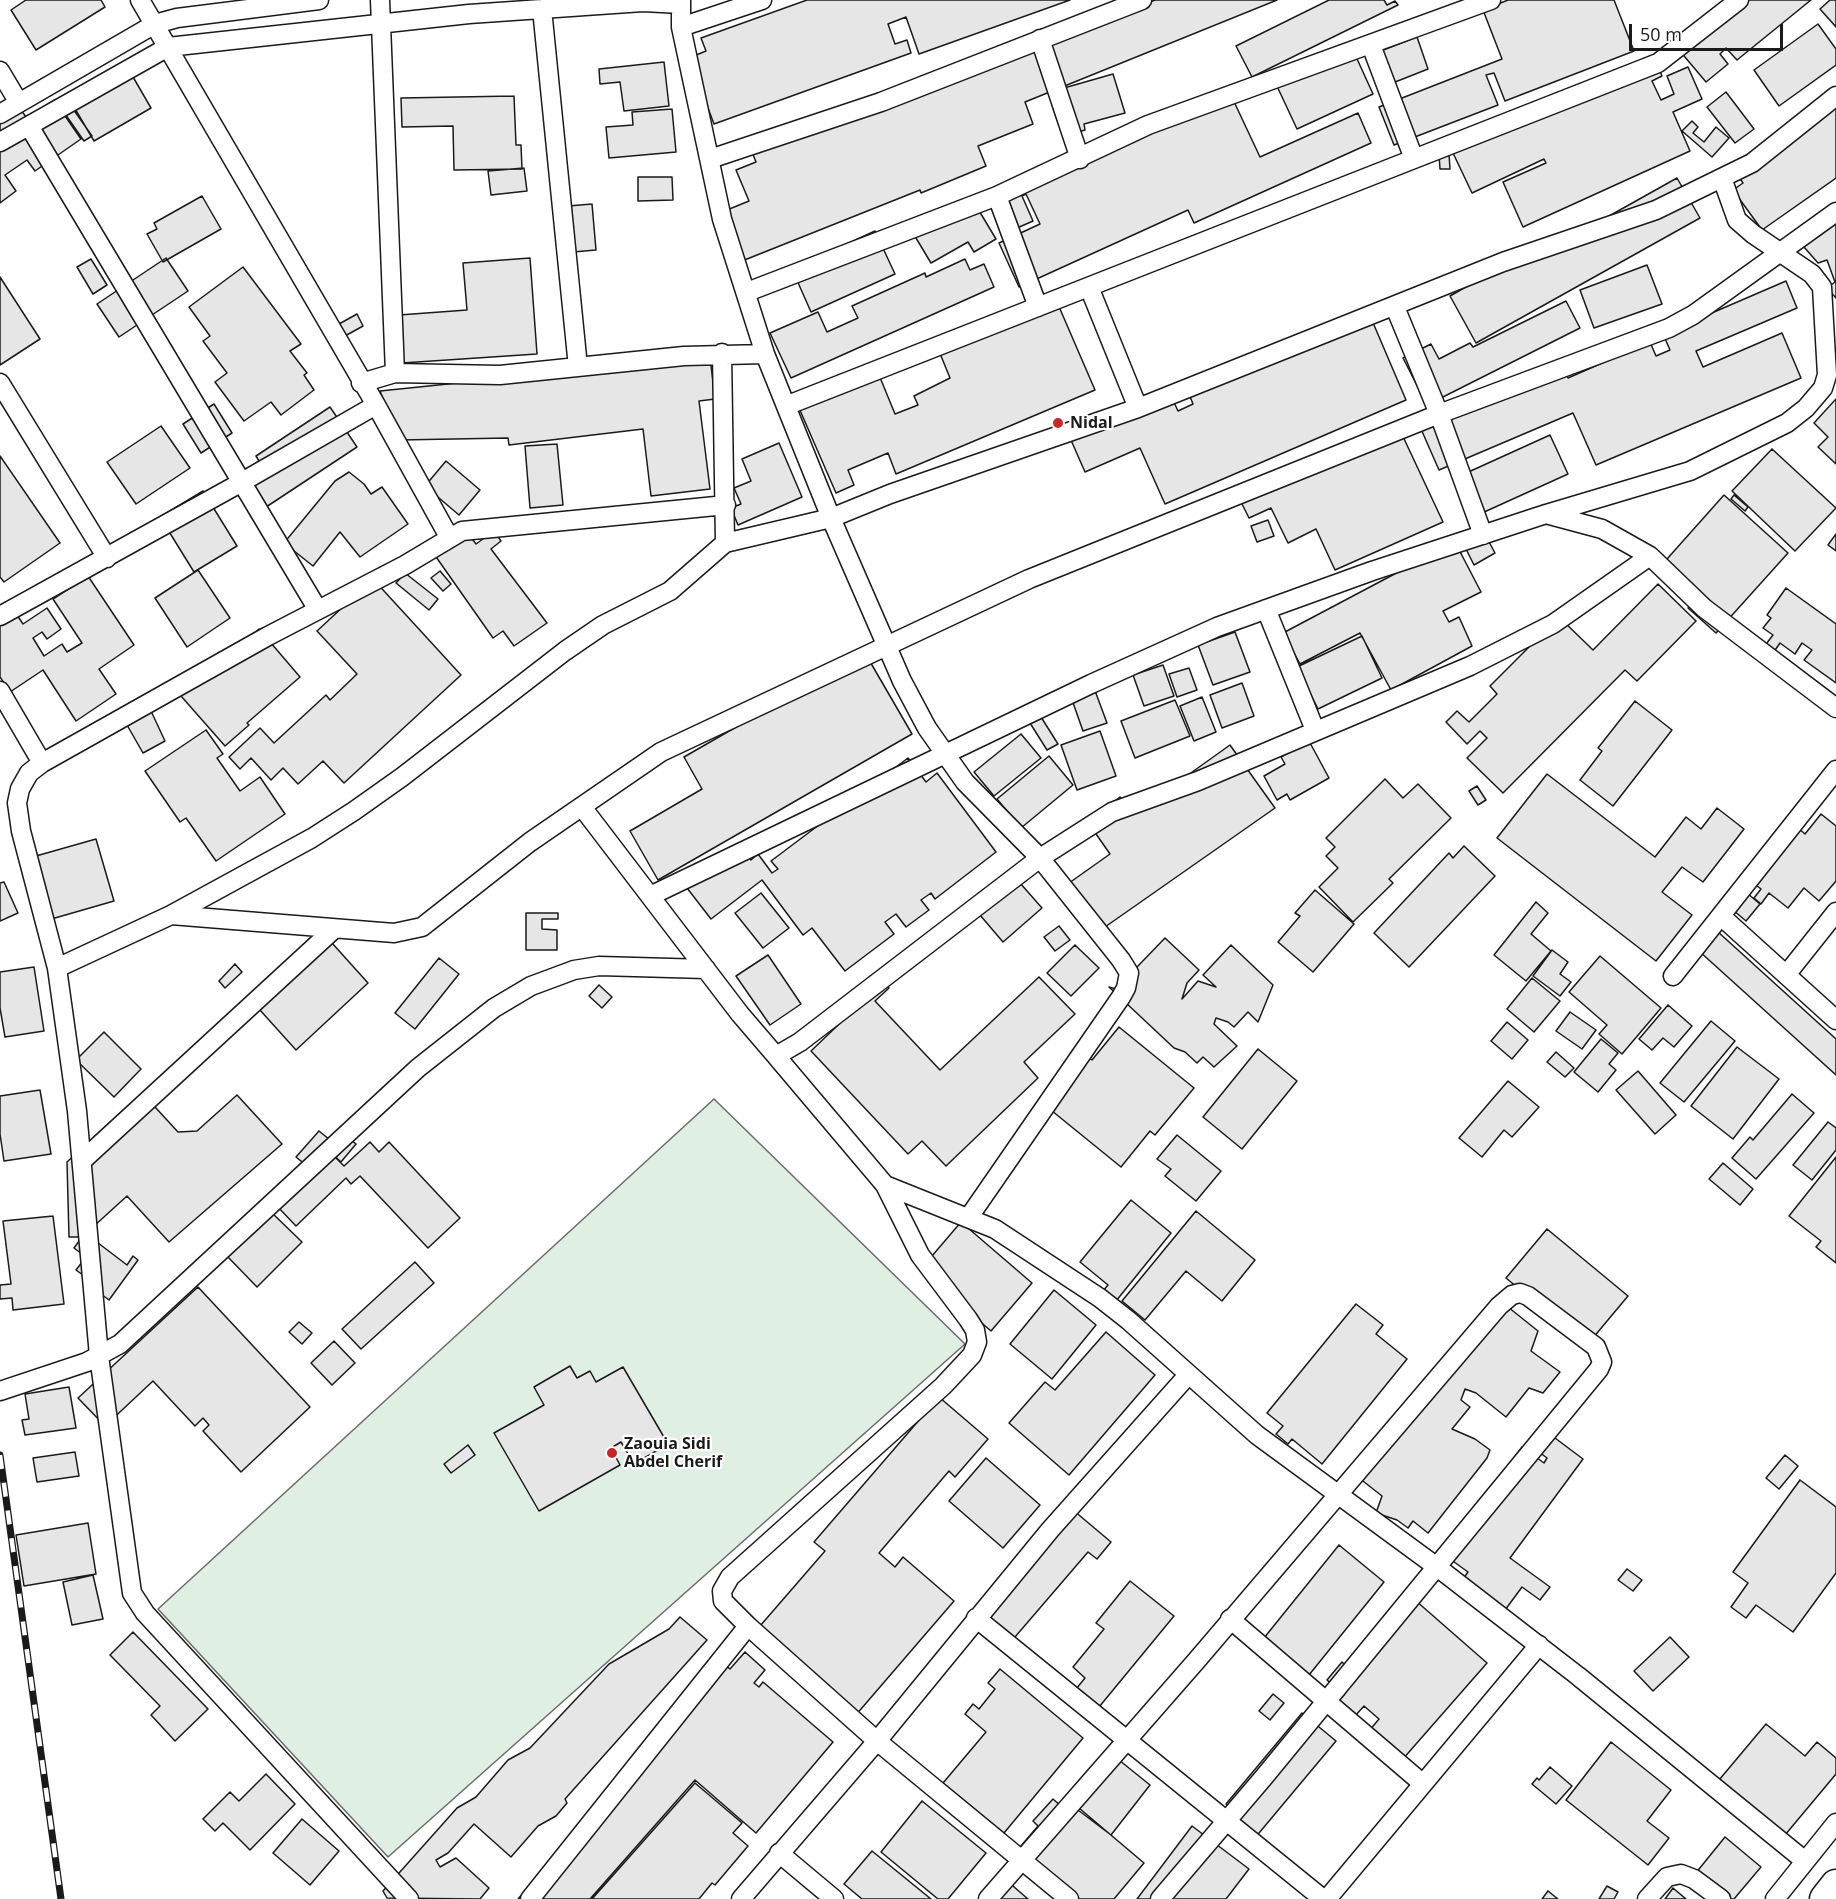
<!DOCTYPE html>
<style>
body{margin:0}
#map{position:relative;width:1836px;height:1899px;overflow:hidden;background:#fff;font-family:"Open Sans",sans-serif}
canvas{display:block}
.scale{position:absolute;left:1629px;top:24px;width:154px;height:27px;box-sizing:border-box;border:3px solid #1a1a1a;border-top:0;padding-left:8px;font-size:18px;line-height:21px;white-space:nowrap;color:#1a1a1a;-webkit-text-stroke:4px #fff;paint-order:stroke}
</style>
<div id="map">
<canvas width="1836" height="1899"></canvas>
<div class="scale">50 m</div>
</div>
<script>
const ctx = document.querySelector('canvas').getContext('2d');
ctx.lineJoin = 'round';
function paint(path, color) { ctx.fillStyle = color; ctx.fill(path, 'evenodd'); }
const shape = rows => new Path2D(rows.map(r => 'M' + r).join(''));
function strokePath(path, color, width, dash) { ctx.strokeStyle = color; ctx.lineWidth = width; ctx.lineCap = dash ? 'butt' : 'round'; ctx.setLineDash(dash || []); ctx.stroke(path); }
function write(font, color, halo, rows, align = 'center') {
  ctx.font = font + ' "Open Sans",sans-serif'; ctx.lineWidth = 4.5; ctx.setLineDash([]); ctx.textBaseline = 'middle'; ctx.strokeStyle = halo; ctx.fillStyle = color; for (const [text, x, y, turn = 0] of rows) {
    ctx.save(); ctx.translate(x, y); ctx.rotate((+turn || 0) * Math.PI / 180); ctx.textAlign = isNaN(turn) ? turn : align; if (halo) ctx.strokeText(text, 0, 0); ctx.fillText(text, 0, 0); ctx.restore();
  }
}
const green = shape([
 [714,1099,965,1344,388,1857,158,1609,714,1099]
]);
paint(green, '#e0efe3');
strokePath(green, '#6a6a6a', 1.5);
const building = shape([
 [26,0,101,0,105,7,36,50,11,10,26,0],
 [807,0,1070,0,919,54,906,17,888,24,895,44,907,40,911,53,714,124,689,58,706,51,701,38,807,0],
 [1155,0,1277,0,1025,102,1033,124,978,146,986,166,921,193,920,190,742,261,722,212,749,201,736,170,756,162,752,152,1026,52,1155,0],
 [1329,0,1384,0,1387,5,1395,1,1398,5,1252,77,1236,46,1329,0],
 [1508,0,1614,0,1634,51,1505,101,1494,73,1486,75,1498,105,1394,145,1379,107,1502,59,1483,10,1508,0],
 [1734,0,1811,0,1737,60,1726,48,1720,54,1728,64,1706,82,1679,50,1734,0],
 [1830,0,1836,0,1836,27,1820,9,1830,0],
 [1818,24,1836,49,1836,65,1779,106,1754,70,1818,24],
 [1417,37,1428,69,1385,86,1373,54,1417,37],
 [1353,50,1373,94,1297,129,1276,84,1353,50],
 [664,62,669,106,624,111,620,82,600,84,599,69,664,62],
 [1656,62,1662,76,1652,81,1661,100,1674,94,1667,76,1688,67,1702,99,1673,112,1690,151,1523,227,1503,182,1546,163,1544,159,1472,193,1453,153,1656,62],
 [129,70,151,108,94,141,71,102,129,70],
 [1113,74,1125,113,1084,124,1085,130,1071,134,1068,123,1059,125,1053,108,1064,88,1113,74],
 [1229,91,1260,157,1358,113,1371,143,1194,223,1188,210,1019,287,999,243,1040,224,1026,194,1022,196,1033,221,1008,232,993,199,1229,91],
 [1726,92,1754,129,1735,143,1707,107,1726,92],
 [1836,93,1836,178,1762,230,1733,190,1743,183,1731,166,1836,93],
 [64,96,92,136,84,141,56,101,64,96],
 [514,96,516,145,521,145,522,169,454,170,453,126,402,127,401,98,514,96],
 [54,100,81,139,35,171,27,160,5,175,16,191,0,203,0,123,20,109,27,118,54,100],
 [672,109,676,152,609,158,606,127,633,125,632,112,672,109],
 [1692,121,1698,127,1693,133,1704,142,1716,127,1729,138,1712,157,1682,131,1692,121],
 [1439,154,1449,154,1450,169,1440,169,1439,154],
 [524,168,527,191,491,195,488,171,524,168],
 [638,177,672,177,673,200,638,201,638,177],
 [1677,178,1700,218,1476,343,1450,296,1529,251,1568,239,1677,178],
 [202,196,221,229,163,262,147,234,157,229,154,223,202,196],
 [972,199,996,239,974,252,968,242,931,263,913,233,972,199],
 [592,204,596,250,573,252,568,206,592,204],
 [1836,217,1836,298,1827,288,1835,282,1827,260,1818,263,1804,247,1836,217],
 [875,231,895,274,811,312,792,269,875,231],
 [166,258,188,291,119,337,97,304,166,258],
 [530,258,537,354,402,363,399,315,467,310,463,263,530,258],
 [91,259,107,285,93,294,77,267,91,259],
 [965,259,970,270,984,264,994,287,791,378,770,333,818,312,827,332,858,318,852,306,925,273,926,277,965,259],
 [1647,265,1662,304,1594,328,1580,290,1647,265],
 [243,267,301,344,290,351,307,373,304,375,314,390,281,415,271,402,244,421,215,382,227,373,203,341,210,336,189,307,243,267],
 [0,277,40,339,0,365,0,277],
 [1786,281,1797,308,1696,351,1703,367,1782,333,1801,378,1596,465,1573,413,1439,470,1421,429,1563,367,1568,378,1650,342,1656,356,1670,350,1663,334,1786,281],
 [1566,301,1580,328,1427,405,1403,358,1431,344,1439,359,1470,343,1473,347,1566,301],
 [1057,302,1095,390,896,474,888,453,848,470,854,485,836,493,799,408,879,375,895,414,918,405,914,396,950,378,939,351,1057,302],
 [357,314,363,326,345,336,339,324,357,314],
 [1371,318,1406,400,1165,504,1140,448,1085,472,1067,431,1167,387,1178,411,1193,404,1185,384,1371,318],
 [710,357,715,399,699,401,710,489,651,496,643,429,509,445,508,438,399,440,380,391,710,357],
 [1836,399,1836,464,1818,447,1828,437,1814,423,1836,399],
 [214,404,232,433,201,453,183,424,214,404],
 [330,407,357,447,254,515,241,473,259,461,256,456,330,407],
 [161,426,190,468,136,504,107,462,161,426],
 [1399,428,1443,522,1335,570,1316,529,1288,543,1271,508,1249,518,1241,502,1399,428],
 [1550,435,1568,474,1471,518,1453,479,1550,435],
 [779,443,802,497,738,525,731,508,741,504,734,488,751,481,742,459,779,443],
 [557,444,563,505,530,508,525,446,557,444],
 [1772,449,1836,508,1795,551,1732,491,1772,449],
 [0,456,60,543,4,582,0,577,0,456],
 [446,461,480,490,459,515,425,486,446,461],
 [349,472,364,484,371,494,382,487,408,524,360,557,340,532,313,566,284,543,335,481,349,472],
 [203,491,237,546,194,572,160,517,203,491],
 [1724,495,1788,553,1716,633,1688,608,1695,600,1659,568,1724,495],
 [1734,495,1748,507,1745,511,1731,499,1734,495],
 [1268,520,1274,536,1257,542,1251,526,1268,520],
 [466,531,476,544,494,531,501,541,491,549,547,623,514,646,503,631,493,638,434,554,466,531],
 [1836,534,1836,551,1828,545,1836,534],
 [1487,538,1495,553,1474,565,1466,549,1487,538],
 [1455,542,1481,592,1443,611,1449,622,1459,617,1472,646,1391,690,1360,633,1300,664,1283,633,1455,542],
 [198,570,230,618,187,647,155,598,198,570],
 [440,571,451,584,443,591,431,578,440,571],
 [405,573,438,599,429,610,396,583,405,573],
 [88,576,134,645,99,669,116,694,76,721,43,670,10,692,0,677,0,622,15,612,23,624,47,608,61,629,47,639,42,632,33,638,44,656,62,644,67,652,82,643,53,599,88,576],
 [373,579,461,675,344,783,323,761,298,784,283,768,271,780,251,758,240,769,229,757,260,728,274,743,326,695,330,700,357,674,317,631,373,579],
 [1658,584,1696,621,1637,681,1625,670,1503,793,1467,758,1487,738,1480,731,1467,744,1446,722,1457,711,1469,722,1497,694,1490,686,1559,617,1593,650,1658,584],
 [1786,588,1836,624,1836,683,1804,660,1812,650,1802,643,1795,654,1780,643,1769,659,1760,652,1773,635,1763,628,1771,618,1767,615,1786,588],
 [259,629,300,677,247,723,249,725,225,746,181,696,259,629],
 [1235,632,1250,672,1213,685,1198,645,1235,632],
 [1362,636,1382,678,1318,709,1297,667,1362,636],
 [865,653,912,734,658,880,630,831,702,789,684,757,865,653],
 [1163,665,1174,696,1144,706,1133,675,1163,665],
 [1189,668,1197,690,1177,697,1169,674,1189,668],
 [1242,683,1254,716,1222,728,1210,695,1242,683],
 [1094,688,1107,723,1083,731,1071,697,1094,688],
 [1202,697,1216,732,1194,741,1180,706,1202,697],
 [1175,700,1190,736,1135,758,1121,721,1175,700],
 [1635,701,1672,730,1613,806,1580,780,1602,751,1598,748,1635,701],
 [151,711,165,741,143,753,127,725,151,711],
 [1041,717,1058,744,1047,750,1030,723,1041,717],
 [206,730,223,754,217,758,240,791,260,777,285,814,216,861,186,818,180,822,145,771,206,730],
 [1100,731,1116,776,1077,790,1061,745,1100,731],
 [1021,734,1041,758,994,796,974,772,1021,734],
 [1309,741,1329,778,1290,800,1287,794,1277,800,1264,776,1285,764,1281,757,1309,741],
 [1230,745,1275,808,1095,934,1062,888,1110,854,1087,821,1120,797,1132,815,1230,745],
 [1049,756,1073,785,1021,828,997,799,1049,756],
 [908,758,926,782,937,773,996,852,935,899,931,893,921,900,929,910,906,927,896,914,885,922,894,934,845,971,812,928,803,935,762,880,711,919,687,888,741,847,751,860,758,854,772,873,778,869,771,861,908,758],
 [1547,774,1655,857,1686,817,1701,829,1717,808,1744,829,1703,882,1682,867,1662,892,1692,915,1656,961,1497,838,1547,774],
 [1385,779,1403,798,1418,784,1451,818,1389,879,1393,883,1353,922,1319,887,1338,868,1326,856,1335,847,1326,838,1385,779],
 [1477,786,1486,800,1478,805,1469,791,1477,786],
 [1821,814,1836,826,1836,881,1819,901,1804,888,1788,908,1769,893,1761,904,1754,898,1761,889,1752,882,1797,827,1805,834,1821,814],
 [96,839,114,901,48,920,29,858,96,839],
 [1464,846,1495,876,1409,967,1374,933,1449,853,1453,858,1464,846],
 [1013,875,1042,908,1003,942,974,908,1013,875],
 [4,882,18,913,0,921,0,883,4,882],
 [1315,890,1354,924,1313,972,1278,942,1300,916,1295,913,1315,890],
 [761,893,789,928,763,948,735,913,761,893],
 [1747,893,1760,904,1746,921,1733,910,1747,893],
 [1536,902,1548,913,1531,934,1551,951,1526,981,1494,955,1536,902],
 [526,913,558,913,558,919,542,919,542,929,557,930,557,950,526,950,526,913],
 [1059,926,1070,940,1055,951,1044,937,1059,926],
 [1717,931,1836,1039,1836,1075,1699,951,1717,931],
 [1165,938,1199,970,1187,983,1182,999,1198,981,1216,987,1203,975,1231,945,1273,985,1258,1022,1248,1012,1234,1027,1228,1022,1216,1018,1214,1024,1237,1046,1214,1067,1203,1057,1197,1063,1185,1052,1174,1048,1109,987,1123,991,1137,967,1165,938],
 [332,943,368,983,296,1050,250,999,275,976,285,986,332,943],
 [1075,945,1099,968,1071,996,1047,973,1075,945],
 [1552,950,1568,962,1560,974,1571,982,1560,996,1533,976,1552,950],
 [768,955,801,1004,770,1025,736,976,768,955],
 [1600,956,1661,1008,1622,1054,1599,1034,1607,1025,1569,992,1600,956],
 [439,958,459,974,415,1029,395,1013,439,958],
 [235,964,242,972,225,988,219,981,235,964],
 [34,967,44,1031,5,1037,0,1008,0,972,34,967],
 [1039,977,1075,1014,1024,1062,1038,1078,946,1166,922,1141,908,1154,811,1051,883,982,889,988,875,1001,940,1070,1039,977],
 [1532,978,1560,1001,1534,1032,1507,1009,1532,978],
 [599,985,612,997,602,1008,589,996,599,985],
 [1668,1005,1692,1026,1674,1047,1663,1038,1652,1050,1639,1039,1668,1005],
 [1570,1012,1596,1030,1582,1049,1556,1031,1570,1012],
 [1711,1021,1735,1041,1684,1102,1660,1083,1711,1021],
 [1507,1022,1528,1040,1512,1059,1491,1041,1507,1022],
 [1119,1027,1194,1088,1155,1135,1150,1131,1121,1167,1041,1102,1082,1052,1092,1060,1119,1027],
 [104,1032,141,1069,114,1097,76,1060,104,1032],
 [1601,1039,1618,1053,1609,1064,1616,1070,1598,1092,1574,1072,1601,1039],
 [1737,1047,1779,1079,1733,1139,1691,1106,1737,1047],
 [1258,1049,1297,1081,1242,1149,1203,1117,1258,1049],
 [1556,1052,1574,1068,1565,1077,1547,1062,1556,1052],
 [1638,1071,1676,1115,1655,1134,1616,1090,1638,1071],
 [1508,1081,1539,1107,1512,1137,1504,1130,1482,1157,1459,1138,1508,1081],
 [40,1090,51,1154,4,1161,0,1134,0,1096,40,1090],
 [1792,1094,1814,1113,1756,1179,1732,1158,1750,1137,1753,1140,1792,1094],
 [237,1095,282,1144,169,1242,127,1196,82,1237,69,1237,67,1162,127,1107,155,1107,178,1132,197,1131,237,1095],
 [1828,1122,1836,1128,1836,1150,1812,1180,1793,1165,1828,1122],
 [319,1131,335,1144,344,1134,356,1144,341,1162,328,1150,312,1170,296,1157,319,1131],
 [1177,1135,1221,1171,1196,1201,1165,1176,1171,1169,1157,1159,1177,1135],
 [370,1142,379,1152,389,1142,460,1218,428,1248,360,1176,351,1184,346,1178,296,1226,275,1204,330,1152,344,1166,370,1142],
 [1836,1157,1836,1263,1816,1247,1821,1241,1789,1216,1836,1157],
 [1723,1163,1753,1189,1740,1205,1709,1179,1723,1163],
 [1131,1200,1171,1233,1116,1301,1103,1291,1108,1285,1080,1262,1131,1200],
 [270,1211,302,1242,257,1287,226,1255,270,1211],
 [1196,1211,1255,1260,1222,1301,1186,1271,1145,1320,1122,1301,1196,1211],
 [53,1216,64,1304,13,1310,12,1298,0,1299,0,1285,11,1284,3,1221,53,1216],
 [961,1222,1032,1283,991,1331,920,1270,961,1222],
 [1547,1229,1628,1296,1587,1345,1506,1278,1547,1229],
 [85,1233,127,1265,133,1256,138,1260,109,1300,85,1282,87,1278,76,1270,86,1257,74,1248,85,1233],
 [415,1262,434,1283,361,1349,342,1329,415,1262],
 [198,1287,310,1407,241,1472,203,1431,209,1425,203,1418,195,1426,153,1381,105,1426,78,1398,198,1287],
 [1054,1290,1096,1325,1052,1379,1010,1344,1054,1290],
 [1503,1303,1538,1331,1531,1351,1560,1372,1543,1393,1529,1388,1506,1417,1476,1393,1465,1389,1461,1400,1470,1407,1452,1429,1475,1439,1490,1450,1487,1458,1428,1533,1413,1521,1408,1528,1397,1520,1376,1513,1382,1496,1354,1474,1503,1303],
 [1356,1304,1383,1325,1376,1334,1407,1359,1322,1464,1292,1439,1288,1444,1276,1434,1283,1426,1267,1413,1356,1304],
 [299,1322,312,1333,302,1344,289,1332,299,1322],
 [1106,1332,1155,1375,1069,1475,1009,1423,1045,1382,1055,1390,1106,1332],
 [334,1341,355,1363,332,1385,311,1363,334,1341],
 [570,1366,577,1378,590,1371,596,1382,623,1367,668,1444,634,1464,621,1442,611,1448,620,1465,539,1511,494,1433,544,1405,534,1387,570,1366],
 [69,1387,76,1428,25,1435,22,1420,29,1419,25,1394,69,1387],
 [939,1397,988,1439,955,1477,949,1471,879,1553,895,1567,903,1557,954,1601,855,1716,785,1655,789,1650,760,1626,825,1551,814,1542,939,1397],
 [1543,1429,1583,1459,1510,1558,1550,1587,1540,1600,1522,1587,1497,1621,1455,1590,1468,1572,1450,1559,1452,1542,1522,1447,1544,1463,1547,1458,1531,1446,1543,1429],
 [468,1445,475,1455,451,1473,444,1464,468,1445],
 [75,1452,79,1476,37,1482,33,1458,75,1452],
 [1785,1455,1798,1466,1779,1489,1766,1478,1785,1455],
 [986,1458,1040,1505,1003,1548,949,1501,986,1458],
 [1800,1480,1836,1507,1836,1573,1793,1632,1756,1605,1746,1618,1731,1607,1748,1583,1733,1572,1800,1480],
 [1073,1510,1111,1542,1097,1559,1088,1552,1009,1644,975,1614,1073,1510],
 [88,1523,96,1574,24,1586,16,1535,88,1523],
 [1339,1545,1384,1582,1309,1675,1264,1638,1339,1545],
 [1627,1569,1642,1580,1633,1591,1618,1580,1627,1569],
 [93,1575,103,1619,72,1625,63,1582,93,1575],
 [1130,1581,1174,1616,1090,1718,1067,1700,1085,1678,1073,1667,1104,1629,1096,1623,1130,1581],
 [1407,1593,1487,1663,1402,1760,1369,1731,1379,1719,1364,1706,1346,1726,1329,1711,1344,1695,1327,1680,1342,1662,1345,1665,1407,1593],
 [680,1617,707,1640,565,1799,567,1803,556,1816,538,1826,511,1857,474,1824,448,1853,436,1860,440,1867,456,1858,489,1888,480,1899,387,1898,383,1891,457,1808,476,1797,508,1760,530,1748,609,1664,669,1629,680,1617],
 [133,1632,208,1709,175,1741,151,1715,160,1706,110,1655,133,1632],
 [1670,1637,1689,1657,1653,1691,1634,1671,1670,1637],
 [745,1652,765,1670,754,1683,759,1687,763,1682,833,1742,756,1833,695,1780,590,1899,518,1899,725,1665,730,1669,745,1652],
 [1000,1669,1083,1738,1004,1833,943,1783,986,1732,965,1714,973,1704,979,1709,995,1689,988,1683,1000,1669],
 [1273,1694,1284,1703,1270,1720,1259,1711,1273,1694],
 [1302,1713,1336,1741,1249,1845,1228,1827,1239,1814,1226,1804,1302,1713],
 [1766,1724,1805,1756,1817,1742,1836,1758,1836,1774,1780,1841,1714,1786,1766,1724],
 [1611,1742,1671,1790,1647,1821,1669,1838,1648,1865,1566,1800,1611,1742],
 [1114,1756,1150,1785,1111,1835,1074,1807,1114,1756],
 [1550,1767,1572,1786,1556,1804,1532,1784,1537,1778,1539,1780,1550,1767],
 [266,1774,295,1804,250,1850,223,1823,215,1831,203,1819,230,1792,239,1801,266,1774],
 [695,1783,742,1823,733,1833,748,1846,715,1885,712,1883,699,1899,592,1899,695,1783],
 [1053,1799,1072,1816,1079,1808,1144,1863,1114,1899,1070,1899,1015,1853,1038,1826,1033,1821,1053,1799],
 [922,1801,986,1853,948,1899,938,1899,881,1852,922,1801],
 [302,1819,339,1851,310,1885,273,1853,302,1819],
 [1192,1826,1249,1869,1226,1899,1137,1899,1192,1826],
 [1725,1837,1761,1867,1734,1899,1726,1899,1695,1874,1725,1837],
 [872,1851,931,1899,862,1899,844,1884,872,1851],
 [1006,1880,1028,1899,990,1899,1006,1880],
 [1607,1886,1618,1892,1614,1899,1599,1899,1607,1886],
 [1673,1888,1686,1899,1665,1899,1673,1888],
 [1548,1891,1558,1899,1542,1899,1548,1891]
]);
paint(building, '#e6e6e6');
strokePath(building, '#1a1a1a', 1.5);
const street = shape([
 [140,0,376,405,449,537],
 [380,0,395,373],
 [681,0,681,27,722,219,765,354,831,518,902,681,927,728,965,782,1040,858,1121,960,1129,973,1126,988,1121,997,969,1217],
 [542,9,578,367],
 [681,27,762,0],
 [1040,39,1080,159],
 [1371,45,1414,159],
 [0,71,19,103],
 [0,114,155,24,177,18,319,0],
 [29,126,318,610],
 [0,142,168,47,469,14,643,2,681,4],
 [710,159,881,102,1142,0],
 [997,196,1038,307],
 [1089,287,1138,408],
 [747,292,997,196,1148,125,1491,0],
 [1395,307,1439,414,1483,535],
 [722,353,725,543],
 [0,383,107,558],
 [361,383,395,373,500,375,684,356,765,354],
 [788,405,1658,63,1739,0],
 [1546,514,1602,529,1650,556],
 [1266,609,1315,730],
 [0,616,242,482,376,405],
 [0,691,42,763],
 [582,807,740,1014,776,1056,800,1042,1040,858,1112,812,1198,781,1470,666,1553,624,1650,556,1704,608,1836,708],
 [650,896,1091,684,1217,627,1372,571,1546,514,1690,471,1787,423,1806,408,1823,388,1827,375,1822,287,1812,274,1753,234,1737,220,1722,178],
 [171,915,312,838,354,811,402,777,565,651,603,625,670,591,725,543,831,518,890,494,1138,408,1503,262,1656,210,1752,163,1836,96],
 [1722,917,1836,1020],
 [57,968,171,915,394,933,422,927,530,842,661,752,1029,579,1439,414,1669,328,1693,315,1836,212],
 [1786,975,1836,912],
 [1673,976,1836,770],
 [776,1056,885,1185,920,1255,968,1319,975,1330,977,1342,972,1355,943,1386,730,1577,722,1591,723,1601,748,1626,877,1741,1069,1899],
 [83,1160,333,930],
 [885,1185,995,1229,1100,1298,1128,1320,1257,1435,1437,1567,1578,1676,1805,1861],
 [0,1391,87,1362,120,1344,418,1068,494,1008,531,986,574,970,599,966,706,969],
 [976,1618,1323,1899],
 [1230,1619,1422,1783],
 [779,1853,834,1899],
 [409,1899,145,1613,132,1593,99,1356,77,1111,57,968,21,831,17,803,20,789,29,773,42,763,268,636,405,565,462,531,726,505],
 [530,1899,748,1626],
 [741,1899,877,1741,1050,1530,1188,1375],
 [988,1899,1197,1660,1499,1306,1512,1295,1520,1293,1528,1296,1596,1347,1602,1362,1599,1369,1264,1777,1160,1899],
 [1327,1899,1539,1645],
 [1647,1899,1667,1877,1681,1874,1694,1879,1721,1899],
 [1775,1899,1836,1823]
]);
const primary = shape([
 [1825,1899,1836,1885]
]);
strokePath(street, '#1a1a1a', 21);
strokePath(primary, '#1a1a1a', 33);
strokePath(street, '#fff', 18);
strokePath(primary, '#fff', 30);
const rail = shape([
 [0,1455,61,1899]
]);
strokePath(rail, '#1a1a1a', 7);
strokePath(rail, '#fff', 4.5, [14]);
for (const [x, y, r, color] of [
 [1058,423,6,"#c62828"],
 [612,1453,6,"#c62828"]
]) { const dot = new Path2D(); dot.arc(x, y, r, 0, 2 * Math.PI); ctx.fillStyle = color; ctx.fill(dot); strokePath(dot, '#fff', 2); }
write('bold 16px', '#1a1a1a', '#fff', [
 ["Nidal",1070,423],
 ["Zaouia Sidi",624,1444],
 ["Abdel Cherif",624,1462]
], 'left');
</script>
